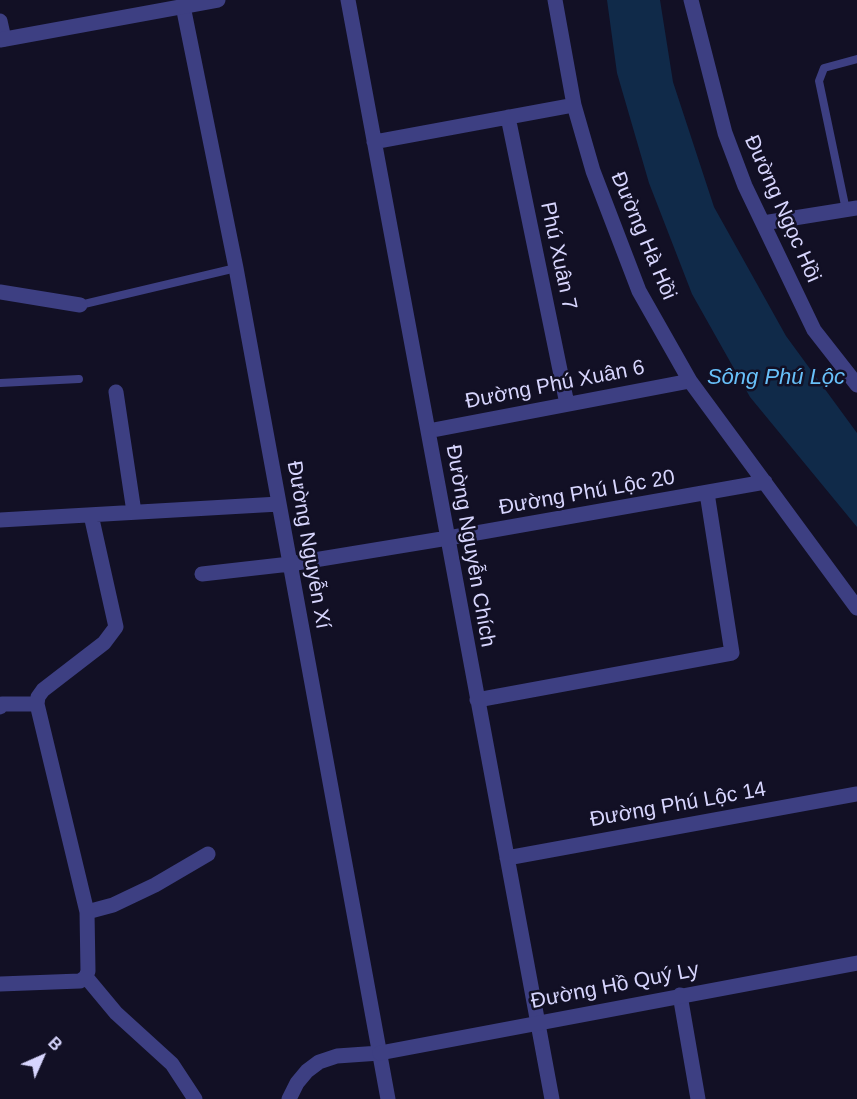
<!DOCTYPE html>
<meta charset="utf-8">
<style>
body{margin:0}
#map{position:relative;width:857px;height:1099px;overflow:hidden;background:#121025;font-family:Helvetica,sans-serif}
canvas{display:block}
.north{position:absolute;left:12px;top:1027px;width:60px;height:60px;-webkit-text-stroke:4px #121025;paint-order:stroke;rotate:45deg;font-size:16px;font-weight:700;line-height:24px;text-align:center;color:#d7d5fd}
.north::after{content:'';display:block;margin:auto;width:21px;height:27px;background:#d7d5fd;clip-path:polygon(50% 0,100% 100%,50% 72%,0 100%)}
</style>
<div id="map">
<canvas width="857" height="1099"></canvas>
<div class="north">B</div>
</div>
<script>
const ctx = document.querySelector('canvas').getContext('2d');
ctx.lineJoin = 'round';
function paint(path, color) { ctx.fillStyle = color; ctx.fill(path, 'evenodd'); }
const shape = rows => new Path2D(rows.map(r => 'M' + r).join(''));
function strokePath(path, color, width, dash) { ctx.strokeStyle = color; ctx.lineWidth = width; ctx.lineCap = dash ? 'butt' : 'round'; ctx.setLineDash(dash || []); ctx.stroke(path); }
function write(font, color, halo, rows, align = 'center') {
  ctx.font = font + ' Helvetica,sans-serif'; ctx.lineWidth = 5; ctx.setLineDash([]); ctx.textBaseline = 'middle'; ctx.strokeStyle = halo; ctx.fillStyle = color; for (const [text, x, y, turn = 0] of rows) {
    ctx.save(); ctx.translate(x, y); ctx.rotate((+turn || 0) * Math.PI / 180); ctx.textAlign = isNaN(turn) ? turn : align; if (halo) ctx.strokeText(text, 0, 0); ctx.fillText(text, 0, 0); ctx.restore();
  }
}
paint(shape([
 [607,0,660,0,673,82,714,207,786,336,857,433,857,527,750,397,692,294,649,183,617,73]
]), '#102a49');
strokePath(shape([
 [846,210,819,81,824,68,857,59],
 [80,305,236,268],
 [0,383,79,379]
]), '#3d3f82', 8);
strokePath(shape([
 [348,0,552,1099],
 [555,0,574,105,593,171,639,291,690,381,857,608],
 [691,0,725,133,745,186,814,330,857,385],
 [183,6,236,268,388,1099],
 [0,21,4,39],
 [508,117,567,404],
 [374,142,574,105],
 [763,223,857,208],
 [0,292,80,305],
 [116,392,134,512],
 [428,431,690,381],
 [0,520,279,504],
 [202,574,290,564,448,538,765,482],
 [477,700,732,653,707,493],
 [0,707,2,704,37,704],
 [507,858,857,794],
 [87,912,113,905,155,885,208,854],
 [86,977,116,1013,172,1064,195,1099],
 [0,984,80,981,86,977,88,971,87,912,37,704,38,697,43,690,104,643,116,627,91,515],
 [680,995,698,1099],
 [289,1099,297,1083,307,1071,319,1062,337,1056,380,1053]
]), '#3d3f82', 15);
strokePath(shape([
 [0,40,218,0],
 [380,1053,857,963]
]), '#3d3f82', 15);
write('21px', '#d7d5fd', '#121025', [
 ["Đường Ngọc Hồi",782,209,66],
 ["Đường Hà Hồi",643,236,67],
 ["Phú Xuân 7",558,256,78],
 ["Đường Phú Xuân 6",555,385,-11],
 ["Đường Phú Lộc 20",587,493,-10],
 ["Đường Nguyễn Xí",308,545,80],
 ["Đường Nguyễn Chích",470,546,80],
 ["Đường Phú Lộc 14",678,805,-10],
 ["Đường Hồ Quý Ly",615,986,-11]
]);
write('italic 22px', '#68c0f9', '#121025', [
 ["Sông Phú Lộc",776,378]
]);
</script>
